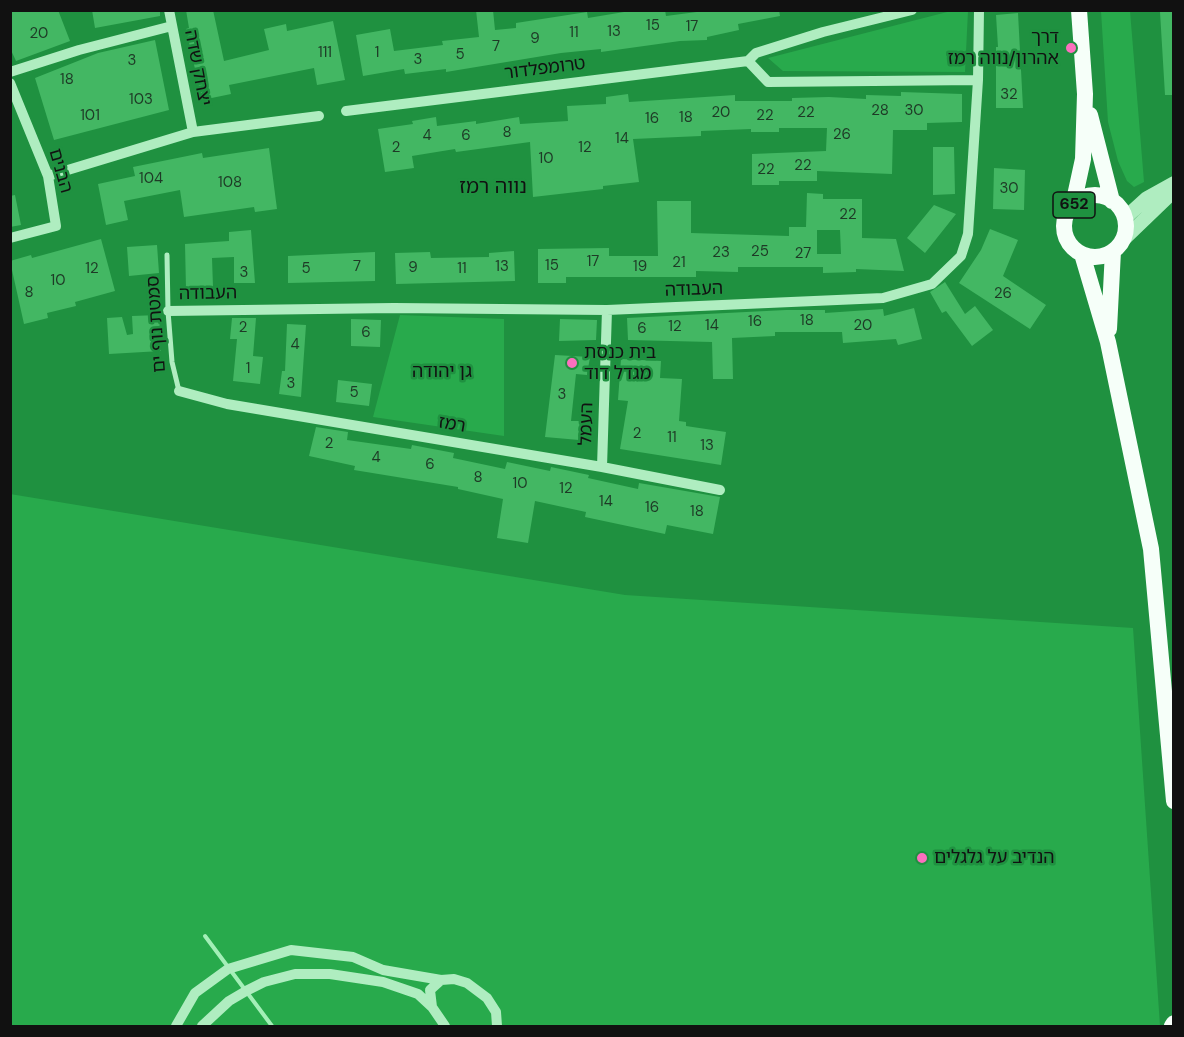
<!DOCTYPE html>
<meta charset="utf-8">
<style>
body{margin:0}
#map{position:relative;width:1184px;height:1037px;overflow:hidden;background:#1f9140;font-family:"DM Sans",sans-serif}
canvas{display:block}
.frame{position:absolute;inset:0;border:12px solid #111;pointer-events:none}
</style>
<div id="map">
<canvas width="1184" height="1037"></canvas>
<div class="frame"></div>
</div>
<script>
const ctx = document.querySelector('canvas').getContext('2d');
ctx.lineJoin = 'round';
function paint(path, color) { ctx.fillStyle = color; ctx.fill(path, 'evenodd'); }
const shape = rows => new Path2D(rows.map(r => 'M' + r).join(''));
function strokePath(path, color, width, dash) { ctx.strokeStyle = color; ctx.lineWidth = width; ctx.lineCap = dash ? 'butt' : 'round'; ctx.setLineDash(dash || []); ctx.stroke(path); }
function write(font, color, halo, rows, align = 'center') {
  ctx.font = font + ' "DM Sans","Noto Sans Hebrew",sans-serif'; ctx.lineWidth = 5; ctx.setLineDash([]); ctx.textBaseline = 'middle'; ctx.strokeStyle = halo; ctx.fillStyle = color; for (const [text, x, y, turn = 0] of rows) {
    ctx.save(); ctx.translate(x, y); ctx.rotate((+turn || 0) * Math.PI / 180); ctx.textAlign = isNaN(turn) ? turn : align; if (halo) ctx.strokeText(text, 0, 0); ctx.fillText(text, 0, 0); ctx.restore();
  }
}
paint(shape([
 [955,10,968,11,965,72,783,71,768,58],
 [1101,11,1130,11,1144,182,1134,187,1127,181,1118,161,1108,122],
 [400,315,504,319,504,436,373,417],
 [10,494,625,595,1133,628,1160,1026,11,1026]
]), '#28aa4c');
strokePath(shape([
 [205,936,272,1026]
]), '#a3efb7', 4);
paint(shape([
 [10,10,58,10,70,41,16,61,10,48],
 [92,10,160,10,160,16,95,28],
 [186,10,213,10,224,61,269,50,264,29,286,24,287,31,333,21,345,80,317,85,314,68,229,85,231,94,202,100,186,29,189,28],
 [476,10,493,10,495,30,516,28,516,23,587,12,588,18,636,10,665,10,666,16,712,10,779,10,780,16,738,24,739,30,707,37,707,40,680,41,601,52,601,49,561,53,446,72,446,69,405,74,404,69,363,76,356,35,390,29,394,51,443,45,442,41,479,37],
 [1173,11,1173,95,1165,95,1160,12],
 [1018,13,1023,108,996,108,996,47,998,47,996,15],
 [155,40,169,110,54,140,35,78,98,53],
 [901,92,962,94,962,122,927,123,927,130,893,130,892,174,817,171,817,181,779,181,779,185,752,185,752,154,826,151,827,128,779,128,779,132,751,132,751,129,701,131,701,136,633,139,639,182,603,186,603,189,533,197,530,142,456,152,455,149,412,156,414,168,385,172,378,129,413,124,412,121,436,117,437,126,476,121,476,124,519,117,520,124,568,121,567,106,606,104,606,97,628,94,629,102,735,95,735,101,792,101,792,98,829,97,866,99,866,95,901,96],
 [933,147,954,147,955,194,933,195],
 [269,148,277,209,255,212,254,207,184,217,180,190,124,201,128,220,106,225,98,184,135,176,133,167,202,153,203,158],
 [994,168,1025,170,1024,210,993,209],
 [807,193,823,194,823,199,862,199,862,238,896,239,904,271,856,269,856,272,823,273,823,267,738,267,738,272,696,271,696,277,566,277,566,283,538,283,538,249,609,248,609,256,658,256,657,201,691,201,691,233,789,236,789,227,806,227],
 [817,230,840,230,841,254,817,254],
 [15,195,21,225,10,227,10,196],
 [934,205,956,214,925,253,907,238],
 [990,229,1018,240,1003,276,1046,305,1030,329,959,283,981,250],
 [251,230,255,283,234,283,234,257,212,258,213,287,186,289,185,244,229,241,229,232],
 [101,239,115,291,75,302,76,306,47,313,48,318,24,324,10,261,31,255,32,258],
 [157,245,159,273,129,276,127,247],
 [514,251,515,281,396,284,395,253,430,252,431,258,489,257,489,253],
 [375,252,375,281,288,283,288,256],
 [945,282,965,314,975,306,993,330,972,346,946,311,942,313,930,292],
 [914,308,922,339,898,345,896,339,843,343,842,332,775,332,775,336,732,338,733,379,713,379,712,342,628,340,627,318,786,310,825,310,825,313,883,309,884,316],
 [159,315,161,351,109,354,107,318,122,317,127,335,133,334,132,316],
 [232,318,256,318,253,356,263,357,260,384,233,381,237,339,230,339],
 [351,319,381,320,380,347,351,346],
 [560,319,597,320,596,340,559,341],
 [287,324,306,325,301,397,279,394,282,371,285,371],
 [555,355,590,357,587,375,576,374,571,421,581,421,579,440,545,437],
 [621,359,661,361,660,378,682,379,679,421,686,422,686,426,726,432,721,465,620,449,628,401,618,400],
 [338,380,372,384,369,406,336,402],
 [316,427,348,432,347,440,411,449,412,445,454,453,453,458,505,469,507,462,550,471,551,467,589,475,588,478,638,489,639,483,720,497,713,534,667,525,665,534,585,517,586,512,535,501,528,543,497,538,503,499,458,489,458,487,354,470,355,466,309,456]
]), '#43b763');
strokePath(shape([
 [167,255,168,311,172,362,179,391]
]), '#afedc0', 5);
strokePath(shape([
 [169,10,193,132],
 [748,61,768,82,978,80],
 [10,72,79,50,172,26],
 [10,83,48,176,56,226,10,238],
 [346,111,748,61,756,53,823,32,912,10],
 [48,176,193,132,319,116],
 [168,311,394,308,607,310,883,298,932,284,961,256,968,234,978,80,979,10],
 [179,391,227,404,602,467,720,490],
 [602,467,607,310],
 [176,1026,195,993,228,969,291,950,353,957,383,970,441,980],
 [202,1026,229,1001,246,991,264,982,295,974,330,974,383,982,418,994,432,1007],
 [445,1026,432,1007,430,990,441,980,454,979,467,983,487,998,496,1012,497,1026]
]), '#afedc0', 10);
strokePath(shape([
 [1125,218,1147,198,1174,183],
 [1122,241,1174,191]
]), '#afedc0', 14);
strokePath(shape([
 [1090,115,1112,201],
 '1064 226a31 31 0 1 1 62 0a31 31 0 1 1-62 0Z',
 [1073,205,1083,159,1085,94,1079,10],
 [1082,254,1108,342,1151,549,1174,801],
 [1109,329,1113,251],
 [1172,1026,1174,1023]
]), '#f6fff9', 16);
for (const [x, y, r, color] of [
 [1071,48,6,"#fc6fbe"],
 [572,363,6,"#fc6fbe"],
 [922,858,6,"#fc6fbe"]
]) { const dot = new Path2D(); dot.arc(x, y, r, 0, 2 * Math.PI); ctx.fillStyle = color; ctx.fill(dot); strokePath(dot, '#1f9140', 2); }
write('15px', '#1e3a26', null, [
 ["15",653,26],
 ["17",692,27],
 ["13",614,32],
 ["11",574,33],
 ["20",39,34],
 ["9",535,39],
 ["7",496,47],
 ["111",325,53],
 ["1",377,53],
 ["5",460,55],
 ["3",418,60],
 ["3",132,61],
 ["18",67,80],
 ["32",1009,95],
 ["103",141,100],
 ["28",880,111],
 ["30",914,111],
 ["20",721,113],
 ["22",806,113],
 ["101",90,116],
 ["22",765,116],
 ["18",686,118],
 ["16",652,119],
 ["8",507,133],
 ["26",842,135],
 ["4",427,136],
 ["6",466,136],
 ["14",622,139],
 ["2",396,148],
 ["12",585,148],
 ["10",546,159],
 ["22",803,166],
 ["22",766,170],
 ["104",151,179],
 ["108",230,183],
 ["30",1009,189],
 ["22",848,215],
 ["25",760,252],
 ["23",721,253],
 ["27",803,254],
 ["17",593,262],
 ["21",679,263],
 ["15",552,266],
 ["7",357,267],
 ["13",502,267],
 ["19",640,267],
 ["9",413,268],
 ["12",92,269],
 ["5",306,269],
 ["11",462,269],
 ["3",244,273],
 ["10",58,281],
 ["8",29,293],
 ["26",1003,294],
 ["18",807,321],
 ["16",755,322],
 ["14",712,326],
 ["20",863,326],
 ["12",675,327],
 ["2",243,328],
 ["6",642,329],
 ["6",366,333],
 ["4",295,345],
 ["1",248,369],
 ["3",291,384],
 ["5",354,393],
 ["3",562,395],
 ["2",637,434],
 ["11",672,438],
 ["2",329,444],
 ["13",707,446],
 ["4",376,458],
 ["6",430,465],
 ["8",478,478],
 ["10",520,484],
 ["12",566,489],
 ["14",606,502],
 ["16",652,508],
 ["18",697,512]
]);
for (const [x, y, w] of [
 [1074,205,42]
]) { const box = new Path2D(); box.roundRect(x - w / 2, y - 13, w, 26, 4.5); ctx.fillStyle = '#1f9140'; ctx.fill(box); strokePath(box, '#111', 1.5); }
write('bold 16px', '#111', null, [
 ["652",1074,205]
]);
write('18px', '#111', '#1f9140', [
 ["דרך",1059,38,"right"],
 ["אהרון/נווה רמז",1059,59,"right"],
 ["בית כנסת",584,353],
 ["מגדל דוד",584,374],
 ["הנדיב על גלגלים",934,858]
], 'left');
write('18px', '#111', '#1f9140', [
 ["יצחק שדה",197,68,79],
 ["טרומפלדור",545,69,-7],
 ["הבנים",60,171,74],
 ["העבודה",694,290,-2],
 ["העבודה",208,294,-1],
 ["סמטת נוף ים",157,324,-94],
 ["העמל",587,424,-88],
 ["רמז",452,425,10]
]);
write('18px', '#111', '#1f9140', [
 ["גן יהודה",442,372]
]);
write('20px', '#111', '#1f9140', [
 ["נווה רמז",493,188]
]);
</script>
